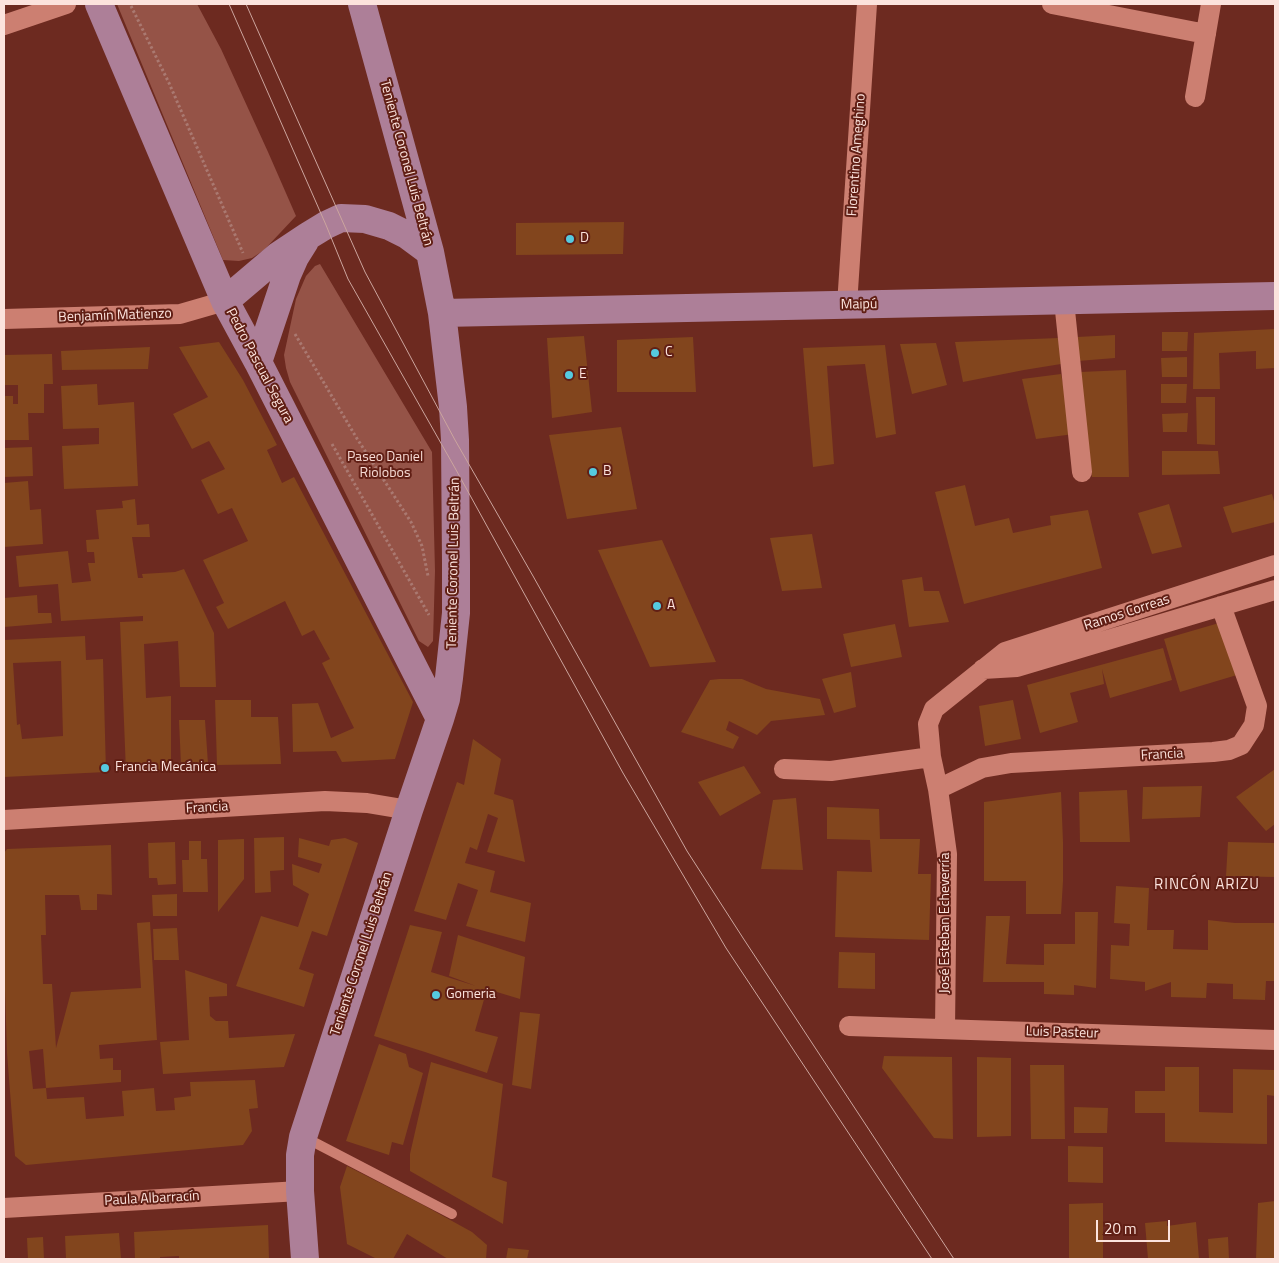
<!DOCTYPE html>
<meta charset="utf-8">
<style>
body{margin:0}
#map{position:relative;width:1279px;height:1263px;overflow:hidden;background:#6d2a20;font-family:"Titillium Web",sans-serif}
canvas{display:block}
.frame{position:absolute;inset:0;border:5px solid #fce3dd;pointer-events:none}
.scale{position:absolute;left:1096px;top:1220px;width:74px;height:22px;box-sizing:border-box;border:2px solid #fce3dd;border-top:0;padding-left:6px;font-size:15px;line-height:18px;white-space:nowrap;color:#fce3dd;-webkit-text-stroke:4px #611f15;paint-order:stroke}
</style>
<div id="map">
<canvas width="1279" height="1263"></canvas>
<div class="frame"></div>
<div class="scale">20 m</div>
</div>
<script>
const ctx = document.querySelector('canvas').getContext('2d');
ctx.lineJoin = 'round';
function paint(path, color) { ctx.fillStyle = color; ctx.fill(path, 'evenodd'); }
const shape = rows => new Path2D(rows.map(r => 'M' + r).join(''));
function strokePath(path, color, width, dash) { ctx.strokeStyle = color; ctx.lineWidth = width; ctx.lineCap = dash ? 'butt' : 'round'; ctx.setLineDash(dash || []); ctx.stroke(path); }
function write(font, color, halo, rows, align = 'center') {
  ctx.font = font + ' "Titillium Web",sans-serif'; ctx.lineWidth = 4; ctx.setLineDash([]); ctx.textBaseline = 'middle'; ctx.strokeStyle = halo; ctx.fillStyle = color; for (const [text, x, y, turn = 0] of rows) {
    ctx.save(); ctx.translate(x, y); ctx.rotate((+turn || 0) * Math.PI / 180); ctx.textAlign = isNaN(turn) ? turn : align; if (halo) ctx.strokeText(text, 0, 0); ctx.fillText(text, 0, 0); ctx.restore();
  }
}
paint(shape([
 [117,4,197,4,221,49,268,152,296,216,264,250,252,258,239,261,223,260],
 [320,264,432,452,435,571,433,641,428,647,419,641,290,382,286,368,284,355,296,299,306,276,315,266]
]), '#955347');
paint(shape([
 [624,222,623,254,516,255,516,223],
 [1275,329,1275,368,1256,369,1256,351,1219,353,1220,389,1193,389,1194,333],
 [1162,332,1188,332,1187,351,1162,351],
 [1115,335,1115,358,1078,361,1077,337],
 [584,336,592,412,552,418,547,338],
 [693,337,696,392,617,392,617,340],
 [1059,338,1061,364,1024,370,963,382,955,342],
 [219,342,243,380,277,445,267,450,282,483,294,477,413,702,395,759,342,762,336,751,293,752,292,704,318,703,331,738,354,728,322,663,330,659,314,630,302,636,285,601,228,629,216,607,224,603,203,560,248,541,232,508,218,514,201,480,225,469,209,441,192,449,173,414,208,397,179,347],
 [936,343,947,385,912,394,900,344],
 [885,345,896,434,876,438,865,364,827,366,834,464,813,467,803,348],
 [150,347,148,369,62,370,61,351],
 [52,354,53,384,44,384,44,413,28,413,29,440,4,440,4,396,13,396,13,404,18,404,18,385,4,385,4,355],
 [1187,357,1187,377,1162,377,1161,358],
 [1126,370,1129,477,1092,477,1080,372],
 [1061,374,1074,434,1036,439,1022,379],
 [97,384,98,405,134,402,138,486,64,489,62,446,99,444,99,428,63,429,61,386],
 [1161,384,1187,384,1186,403,1161,403],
 [1196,397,1215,397,1215,445,1197,444],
 [1188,413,1187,432,1163,432,1162,414],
 [621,427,637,509,567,519,549,435],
 [32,447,33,476,4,477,4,448],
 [1162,451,1218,451,1220,474,1162,475],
 [28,481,30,510,41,509,43,544,4,547,4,483],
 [965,485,975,526,1009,518,1013,533,1051,525,1050,516,1088,510,1102,568,964,604,935,492],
 [1272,494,1275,505,1275,522,1232,533,1223,507],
 [135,499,137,525,149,524,150,537,132,537,138,578,143,578,142,574,175,572,184,569,214,633,216,687,180,687,178,641,144,644,146,698,171,696,171,769,126,772,120,622,143,621,143,616,61,621,58,584,19,587,16,556,68,551,72,583,91,581,88,563,95,563,94,552,87,552,86,540,99,539,96,510,123,508,122,501],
 [1169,504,1182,547,1152,554,1138,513],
 [812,534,822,588,782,591,770,538],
 [662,540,716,662,650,667,598,550],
 [922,577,924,591,939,591,949,622,909,627,902,580],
 [37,595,38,613,51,613,52,623,4,627,4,598],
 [1219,623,1237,675,1180,692,1164,639],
 [895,624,902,657,851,667,843,634],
 [85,636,86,660,103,659,106,772,4,777,4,640],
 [61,661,63,736,22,739,20,724,17,725,13,663],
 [1163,648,1172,680,1110,698,1102,669,1104,684,1070,693,1078,722,1040,733,1027,685],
 [851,672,856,707,834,713,822,679],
 [719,679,742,679,766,689,820,699,825,715,771,721,757,735,729,721,726,730,739,737,733,749,681,732,710,680],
 [215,700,251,700,251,717,278,717,281,764,217,765],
 [1013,700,1021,739,985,746,979,706],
 [179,720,205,720,208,764,181,765],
 [473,739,501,759,494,794,513,800,525,862,487,852,498,818,488,814,477,850,470,847,465,863,495,871,490,892,531,903,525,942,466,926,478,890,458,883,446,920,414,911,457,782,464,785],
 [744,766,761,793,720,816,698,782],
 [1275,769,1275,824,1266,831,1236,797],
 [1202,786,1200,817,1142,819,1143,787],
 [1127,790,1130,842,1080,842,1079,792],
 [1061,792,1063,842,1063,881,1061,914,1026,914,1026,881,984,881,984,802],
 [796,798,803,870,761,869,773,800],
 [827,807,879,809,880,839,920,839,918,874,931,874,929,940,835,937,837,871,872,872,870,840,827,839],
 [284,837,284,870,270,871,271,892,255,893,254,838],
 [299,838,329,846,331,840,345,838,358,843,327,936,312,931,299,969,314,974,304,1007,236,986,261,916,298,927,309,894,293,885,292,864,319,873,322,864,298,857],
 [244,839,244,879,218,912,218,840],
 [189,841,201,841,201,859,207,859,208,892,183,892,182,860,189,860],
 [175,842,176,884,158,885,157,878,149,878,148,843],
 [1228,842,1275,843,1275,877,1226,876],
 [111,845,112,895,97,894,97,910,81,910,79,895,45,895,46,935,41,935,43,984,52,984,56,1048,71,992,141,988,137,923,150,922,157,1040,99,1045,100,1059,113,1058,113,1070,121,1070,121,1082,46,1088,43,1049,29,1051,33,1089,46,1088,47,1099,84,1097,86,1119,124,1116,122,1091,154,1088,156,1111,175,1110,174,1098,191,1096,190,1082,255,1080,258,1108,249,1109,252,1131,243,1145,26,1165,15,1156,7,1053,4,958,4,853,7,849],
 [1116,886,1149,888,1147,930,1174,930,1173,949,1208,950,1208,920,1235,923,1275,923,1275,981,1266,981,1265,1000,1233,999,1233,984,1207,983,1206,998,1171,997,1171,982,1145,991,1145,982,1110,979,1111,945,1129,946,1130,924,1114,923],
 [177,894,177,916,153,916,152,895],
 [1075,912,1098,912,1096,988,1074,985,1074,995,1044,994,1044,982,983,982,986,916,1010,916,1006,964,1044,965,1044,944,1075,944],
 [410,925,442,932,431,972,476,986,449,976,458,935,525,957,520,999,487,989,475,1031,498,1037,487,1073,425,1052,374,1036],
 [177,928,179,960,154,960,153,929],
 [839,952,875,953,875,989,838,988],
 [185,970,227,984,227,996,209,997,210,1016,216,1021,228,1021,229,1038,295,1034,284,1067,163,1074,160,1042,189,1040],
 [520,1012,540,1014,531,1089,512,1085],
 [379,1044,406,1054,409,1067,423,1073,403,1145,392,1142,389,1155,346,1141],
 [884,1056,952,1057,953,1139,934,1138,882,1068],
 [977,1057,1011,1058,1011,1136,977,1137],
 [431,1062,503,1084,492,1177,507,1182,503,1224,410,1171,410,1154],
 [1030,1065,1064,1065,1065,1139,1031,1139],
 [1165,1067,1199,1067,1199,1112,1233,1113,1233,1069,1275,1070,1275,1096,1267,1095,1267,1144,1165,1142,1165,1113,1135,1113,1135,1091,1165,1091],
 [1074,1107,1108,1108,1107,1133,1074,1133],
 [1068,1146,1103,1147,1103,1183,1068,1182],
 [347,1166,423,1205,472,1232,487,1245,486,1259,448,1259,407,1234,393,1259,377,1259,347,1244,340,1187],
 [1275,1201,1275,1259,1256,1259,1258,1203],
 [1103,1203,1103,1259,1069,1259,1069,1204],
 [1167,1221,1167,1226,1196,1222,1199,1259,1148,1259,1145,1223],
 [268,1225,269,1259,179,1259,179,1256,160,1257,160,1259,135,1259,134,1232],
 [119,1233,121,1259,66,1259,65,1236],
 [43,1237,44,1259,28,1259,27,1238],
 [1228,1237,1229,1259,1209,1259,1208,1239],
 [508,1248,529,1250,527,1259,506,1259]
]), '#82451d');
strokePath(shape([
 [131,6,169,83,243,253],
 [295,334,356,437,411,522,422,546,428,576],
 [332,444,429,615]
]), '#aa7971', 3, [2.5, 2.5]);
strokePath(shape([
 [304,1137,452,1214]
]), '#cc7f71', 10);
strokePath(shape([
 [1052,4,1206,34],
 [4,25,66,4],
 [1195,97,1211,4],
 [1064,301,1082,472],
 [847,305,867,4],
 [4,319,180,314,225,301],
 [983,669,1017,667,1275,590],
 [784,769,831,771,931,757],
 [938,789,982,768,1011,763,1213,752,1229,750,1241,745,1254,725,1257,706,1221,606],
 [4,820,325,801,367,803,409,810],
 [849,1026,1275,1040],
 [945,1029,947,854,938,789,931,757,928,724,934,709,1005,652,1275,565],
 [4,1208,300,1191]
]), '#cc7f71', 20);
strokePath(shape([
 [99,4,225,301,258,362,440,719],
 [225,301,278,256,308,236,326,225,341,218,365,219,389,226,407,235,430,252],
 [442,313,1275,296],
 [258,362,287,275,295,257,305,241],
 [305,1259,300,1191,300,1155,303,1137,409,810,440,719,446,699,449,678,456,613,456,564,455,440,453,407,442,313,430,252,362,4]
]), '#ad7f98', 28);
strokePath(shape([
 [229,4,326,225,348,279,455,468,623,773,726,948,932,1259],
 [246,4,365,272,455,440,533,576,687,851,743,938,954,1259]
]), '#cca59e', 1);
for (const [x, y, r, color] of [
 [570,239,5,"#55cadf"],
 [655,353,5,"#55cadf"],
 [569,375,5,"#55cadf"],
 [593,472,5,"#55cadf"],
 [657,606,5,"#55cadf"],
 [105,768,5,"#55cadf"],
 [436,995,5,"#55cadf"]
]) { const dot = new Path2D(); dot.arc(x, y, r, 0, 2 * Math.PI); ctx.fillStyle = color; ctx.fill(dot); strokePath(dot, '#611f15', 2); }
write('14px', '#fce3dd', '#611f15', [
 ["Florentino Ameghino",857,155,-86],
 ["Teniente Coronel Luis Beltrán",406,163,75],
 ["Maipú",859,305,-1],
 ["Benjamín Matienzo",115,316,-2],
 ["Pedro Pascual Segura",259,366,62],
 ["Teniente Coronel Luis Beltrán",454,563,-89],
 ["Ramos Correas",1127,613,-18],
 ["Francia",1162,755,-3],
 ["Francia",207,808,-3],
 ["José Esteban Echeverría",946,923,-90],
 ["Teniente Coronel Luis Beltrán",362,954,-72],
 ["Luis Pasteur",1062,1033,2],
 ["Paula Albarracín",152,1199,-3]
]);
write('14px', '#fce3dd', '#611f15', [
 ["D",580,239],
 ["C",665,353],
 ["E",579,375],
 ["B",603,472],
 ["A",667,606],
 ["Francia Mecánica",115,768],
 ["Gomeria",446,995]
], 'left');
write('14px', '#f6dad4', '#611f15', [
 ["Paseo Daniel",385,458],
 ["Riolobos",385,474]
]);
ctx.letterSpacing = '1px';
write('15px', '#fce3dd', '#611f15', [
 ["RINCÓN ARIZU",1207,885]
]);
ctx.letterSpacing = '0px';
</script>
